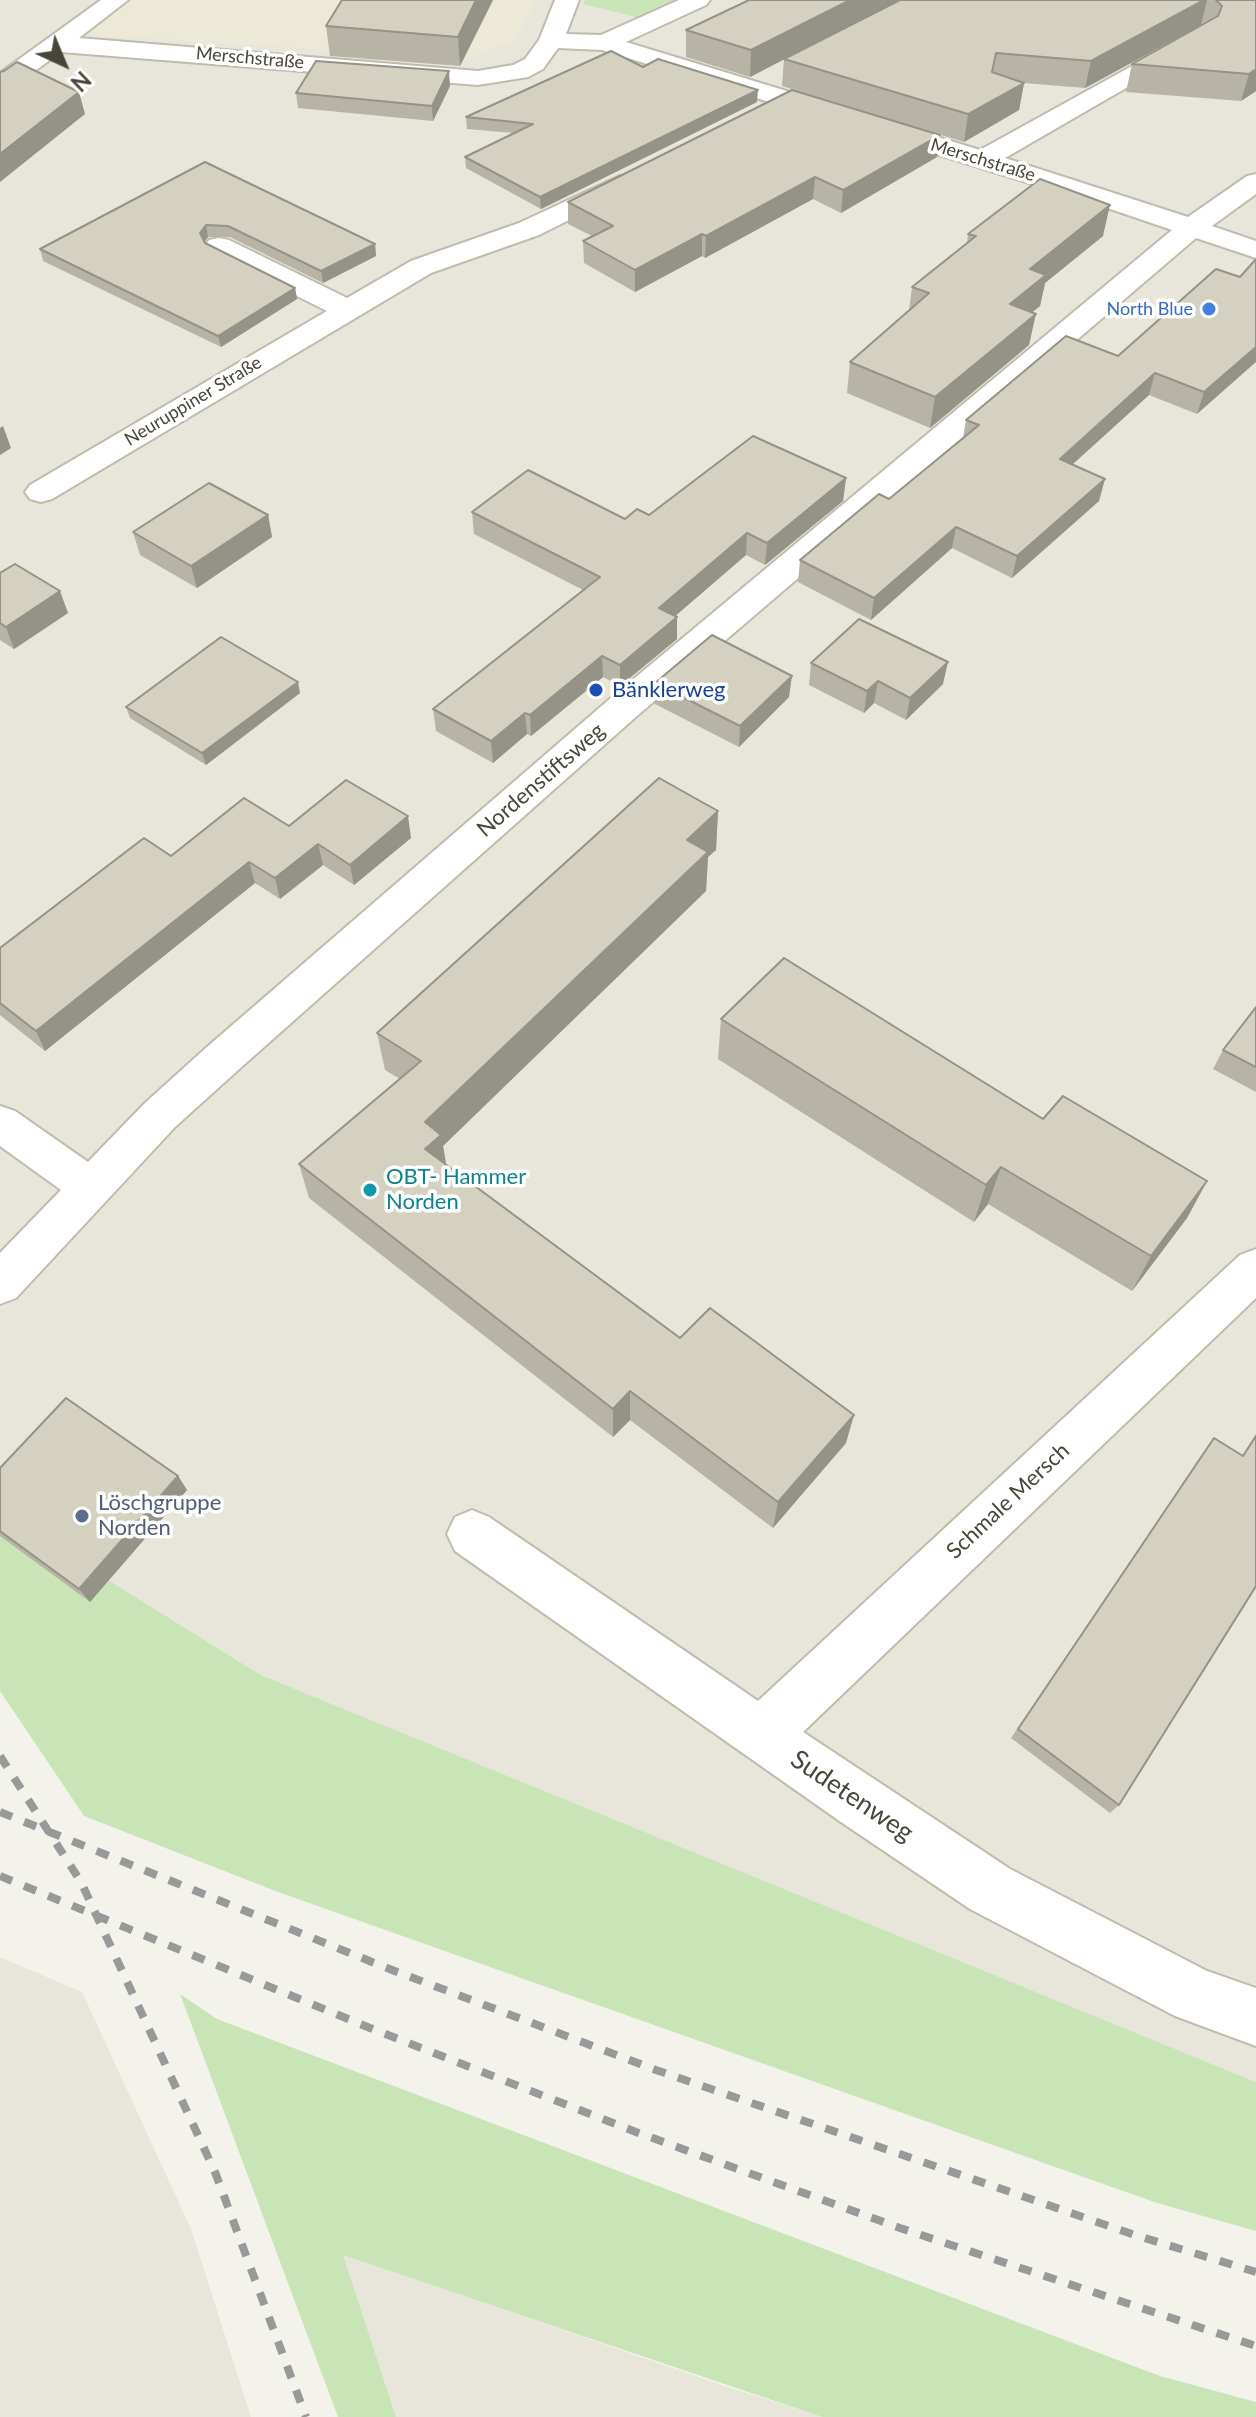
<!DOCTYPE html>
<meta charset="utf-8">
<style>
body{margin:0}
#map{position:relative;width:1256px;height:2417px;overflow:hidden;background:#f4f3eb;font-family:Lato,sans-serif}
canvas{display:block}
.north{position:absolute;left:24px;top:24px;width:80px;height:80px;-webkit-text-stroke:6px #fff;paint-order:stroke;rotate:136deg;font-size:22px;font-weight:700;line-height:32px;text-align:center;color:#484539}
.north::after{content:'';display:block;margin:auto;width:28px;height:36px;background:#484539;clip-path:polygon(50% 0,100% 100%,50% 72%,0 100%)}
</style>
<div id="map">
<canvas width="1256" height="2417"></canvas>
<div class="north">N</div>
</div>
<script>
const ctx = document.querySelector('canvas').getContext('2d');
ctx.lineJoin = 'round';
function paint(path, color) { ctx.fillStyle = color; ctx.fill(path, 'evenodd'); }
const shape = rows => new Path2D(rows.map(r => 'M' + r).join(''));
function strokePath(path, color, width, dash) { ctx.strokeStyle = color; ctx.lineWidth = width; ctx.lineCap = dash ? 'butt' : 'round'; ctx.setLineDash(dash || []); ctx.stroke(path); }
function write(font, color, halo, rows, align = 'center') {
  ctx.font = font + ' Lato,sans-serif'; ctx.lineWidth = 7; ctx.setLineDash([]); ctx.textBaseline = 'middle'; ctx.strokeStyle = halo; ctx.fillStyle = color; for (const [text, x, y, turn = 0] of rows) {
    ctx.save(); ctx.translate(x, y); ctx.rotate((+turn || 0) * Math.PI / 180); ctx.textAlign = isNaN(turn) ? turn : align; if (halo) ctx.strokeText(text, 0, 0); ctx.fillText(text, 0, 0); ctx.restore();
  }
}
paint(shape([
 [0,0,585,0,584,4,639,18,678,0,1256,0,1256,2082,261,1675,0,1513],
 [0,1957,82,1992,191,2229,251,2417,0,2417],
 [342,2254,722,2385,822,2417,396,2417]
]), '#e8e6da');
paint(shape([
 [133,0,536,0,515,41,464,59,99,35,94,30]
]), '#ece9d6');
paint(shape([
 [585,0,678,0,639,18,583,4],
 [0,1513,261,1675,1256,2082,1256,2231,1157,2203,278,1892,84,1816,0,1691],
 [180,1994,217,2019,1160,2376,1256,2402,1256,2417,822,2417,343,2255,396,2417,338,2417]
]), '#c9e5b8');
const minor = shape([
 [101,0,128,0,79,38,478,71,513,65,525,59,539,40,555,0,579,0,566,34,601,35,679,0,710,0,706,5,626,42,980,150,1181,39,1190,41,1193,46,1190,51,1005,158,1188,217,1247,176,1256,174,1256,194,1212,226,1256,241,1256,258,1196,238,638,715,237,1071,175,1127,16,1298,0,1304,0,1253,61,1190,0,1146,0,1106,15,1111,88,1162,145,1103,207,1047,612,697,1172,230,1084,200,602,50,558,48,543,69,528,77,478,85,61,52,9,90,0,93,0,73,101,0],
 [620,176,629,178,633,184,629,190,539,235,431,273,52,499,41,502,30,499,25,492,30,485,327,311,209,252,205,246,209,240,219,238,229,240,347,298,411,261,519,223,620,176],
 [1256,1249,1256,1298,803,1732,1010,1869,1207,1971,1256,1988,1256,2046,1175,2016,970,1909,841,1822,455,1551,447,1534,455,1517,472,1510,489,1517,758,1701,1240,1255,1256,1249]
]);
strokePath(minor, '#bfbcae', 4);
paint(minor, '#fff');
strokePath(shape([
 [0,1756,81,1882,215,2172,306,2417],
 [0,1812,387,1968,656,2070,1135,2235,1256,2272],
 [0,1876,370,2028,636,2132,900,2228,1256,2346]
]), '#999', 8, [13, 13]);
paint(shape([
 [342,0,493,0,460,66,330,56,326,26],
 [749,0,1256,0,1256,91,1241,101,1126,92,1132,64,1201,25,1085,88,1024,83,1019,110,964,142,782,86,784,59,750,77,686,57,686,30],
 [643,67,757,102,541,209,466,168,465,157,513,133,467,129,466,117],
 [450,86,433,121,298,108,296,93],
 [937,157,841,213,813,199,705,258,702,256,635,292,584,263,583,241,592,236,568,224,568,202],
 [205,162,375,244,376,256,323,283,230,237,208,237,205,242,205,243,295,288,297,299,221,347,43,261,40,249],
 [968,234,1103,236,1045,283,1040,306,1032,312,1029,345,930,428,847,393,850,362,909,311,912,287,967,243],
 [1256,259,1197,414,1149,395,1072,465,1099,501,1012,578,952,548,871,620,798,582,800,560,889,499,963,438,966,420,1118,356,1240,277],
 [846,478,843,501,765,565,746,555,675,616,677,639,620,686,603,677,531,736,527,734,493,763,436,731,433,709,583,590,474,534,472,512,625,519],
 [268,515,272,537,197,588,140,555,133,532],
 [0,573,68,613,14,649,0,640],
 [811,663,943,684,906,720,874,703,864,713,809,685],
 [655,683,789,697,739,747,655,704],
 [300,693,206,765,130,718,126,707],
 [718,811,716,850,708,857,706,891,443,1146,446,1164,680,1338,846,1443,773,1528,630,1420,613,1437,309,1198,299,1164,400,1079,385,1070,377,1033],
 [289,826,411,838,354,885,323,865,280,899,255,883,45,1051,0,1015,0,948],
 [1256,1007,1256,1092,1213,1069,1223,1050],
 [721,1019,1043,1119,1207,1181,1187,1218,1132,1291,988,1204,974,1222,718,1059],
 [1256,1434,1256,1586,1119,1805,1110,1813,1011,1738,1214,1438,1242,1456],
 [0,1468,178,1476,187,1490,90,1602,0,1536]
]), '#b7b4a6');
paint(shape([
 [476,0,493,0,460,66,458,37],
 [850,0,900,0,750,77,751,50],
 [1204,0,1207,0,1201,25,1085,88,1091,61],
 [1256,69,1256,91,1241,101,1249,74],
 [449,71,450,86,433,121,432,106],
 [1024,83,1019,110,964,142,968,114],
 [758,90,757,102,541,209,540,197],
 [79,92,85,114,0,182,0,154],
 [940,135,937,157,841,213,843,190],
 [815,177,813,199,705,258,706,236],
 [1110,205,1103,236,1045,283,1040,306,1004,335,1010,304,1030,269],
 [206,225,208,237,202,244,200,233],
 [702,234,702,256,635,292,635,270],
 [375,244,376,256,323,283,321,271],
 [295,288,297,299,221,347,218,336],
 [1036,314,1029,345,930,428,935,397],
 [1256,347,1256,362,1197,414,1204,392],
 [1155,373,1149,395,1054,481,1060,459],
 [3,426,11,448,0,455,0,428],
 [846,478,843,501,765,565,767,543],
 [1105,479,1099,501,1012,578,1017,556],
 [268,515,272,537,197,588,191,566],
 [956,527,952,548,871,620,874,598],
 [747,533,746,555,659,630,659,608],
 [60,591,68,613,14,649,6,627],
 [677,617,677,639,620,686,620,665],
 [602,656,603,677,531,736,530,715],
 [948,662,943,684,906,720,910,698],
 [792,676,789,697,739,747,740,726],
 [878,681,874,703,864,713,867,691],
 [298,682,300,693,206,765,202,753],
 [525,713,527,734,493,763,491,741],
 [718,811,716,850,708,857,706,891,443,1146,447,1169,425,1149,425,1122,687,840],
 [408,816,411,838,354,885,350,865],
 [318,844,323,865,280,899,275,878],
 [249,862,255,883,45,1051,36,1031],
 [1001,1167,988,1204,974,1222,986,1185],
 [1207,1181,1187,1218,1132,1291,1151,1256],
 [630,1391,630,1420,613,1437,613,1409],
 [854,1415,846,1443,773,1528,778,1502],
 [178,1476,187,1490,90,1602,79,1589]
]), '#959287');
const building = shape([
 [342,0,476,0,458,37,326,26,342,0],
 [749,0,850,0,751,50,686,30,749,0],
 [900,0,1204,0,1091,61,996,53,992,72,1024,83,968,114,784,59,900,0],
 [1216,0,1256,0,1256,69,1249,74,1132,64,1218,16,1222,6,1216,0],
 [611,51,643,67,658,59,758,90,540,197,465,157,533,124,466,117,611,51],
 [316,61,449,71,432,106,296,93,316,61],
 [17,62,79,92,0,154,0,72,4,71,17,62],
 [792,90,940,135,843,190,815,177,706,236,702,234,635,270,583,241,613,226,568,202,792,90],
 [205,162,375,244,321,271,228,226,206,225,200,233,205,243,295,288,218,336,40,249,205,162],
 [1040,179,1110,205,1030,269,1046,275,1010,304,1036,314,935,397,850,362,929,293,912,287,976,236,968,234,1040,179],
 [1256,259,1256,347,1204,392,1155,373,1060,459,1105,479,1017,556,956,527,874,598,800,560,879,494,889,499,979,425,966,420,1066,336,1118,356,1216,269,1240,277,1256,259],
 [753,436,846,478,767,543,747,533,659,608,677,617,620,665,602,656,530,715,525,713,491,741,433,709,600,577,472,512,528,470,625,519,637,509,649,515,753,436],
 [209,483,268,515,191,566,133,532,209,483],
 [15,564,60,591,6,627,0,623,0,573,15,564],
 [859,619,948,662,910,698,878,681,867,691,811,663,859,619],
 [712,635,792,676,740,726,655,683,712,635],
 [221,637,298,682,202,753,126,707,221,637],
 [659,778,718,811,687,840,708,852,425,1122,441,1135,425,1149,680,1338,710,1308,854,1415,778,1502,630,1391,613,1409,299,1164,421,1061,377,1033,659,778],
 [346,780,408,816,350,865,318,844,275,878,249,862,36,1031,0,1003,0,948,144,838,171,856,244,798,289,826,346,780],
 [784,958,1043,1119,1063,1096,1207,1181,1151,1256,1001,1167,986,1185,721,1019,784,958],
 [1256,1007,1256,1067,1223,1050,1256,1007],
 [66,1398,178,1476,79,1589,0,1531,0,1468,66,1398],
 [1256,1436,1256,1586,1119,1805,1018,1729,1214,1438,1243,1456,1256,1436]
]);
paint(building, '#d5d1c1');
strokePath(building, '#959287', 2);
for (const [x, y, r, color] of [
 [1209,309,8,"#3f7fe0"],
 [596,690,8,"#1a4fb4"],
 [370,1190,8,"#0f9aa8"],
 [82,1516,8,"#5c6f8a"]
]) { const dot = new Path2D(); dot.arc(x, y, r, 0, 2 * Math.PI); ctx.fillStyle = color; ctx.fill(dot); strokePath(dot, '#fff', 3); }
write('18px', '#484539', '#fff', [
 ["Merschstraße",250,58,5],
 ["Merschstraße",983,160,17],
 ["Neuruppiner Straße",193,401,-31]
]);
write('18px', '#366cbe', '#fff', [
 ["North Blue",1193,309]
], 'right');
write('22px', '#164399', '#fff', [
 ["Bänklerweg",612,690]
], 'left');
write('22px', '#484539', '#fff', [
 ["Nordenstiftsweg",541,780,-41],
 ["Schmale Mersch",1008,1501,-43]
]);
write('22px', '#0d838f', '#fff', [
 ["OBT- Hammer",386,1177],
 ["Norden",386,1202]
], 'left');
write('22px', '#4e5e75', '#fff', [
 ["Löschgruppe",98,1503],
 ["Norden",98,1528]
], 'left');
write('26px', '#484539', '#fff', [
 ["Sudetenweg",852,1796,34]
]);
</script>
